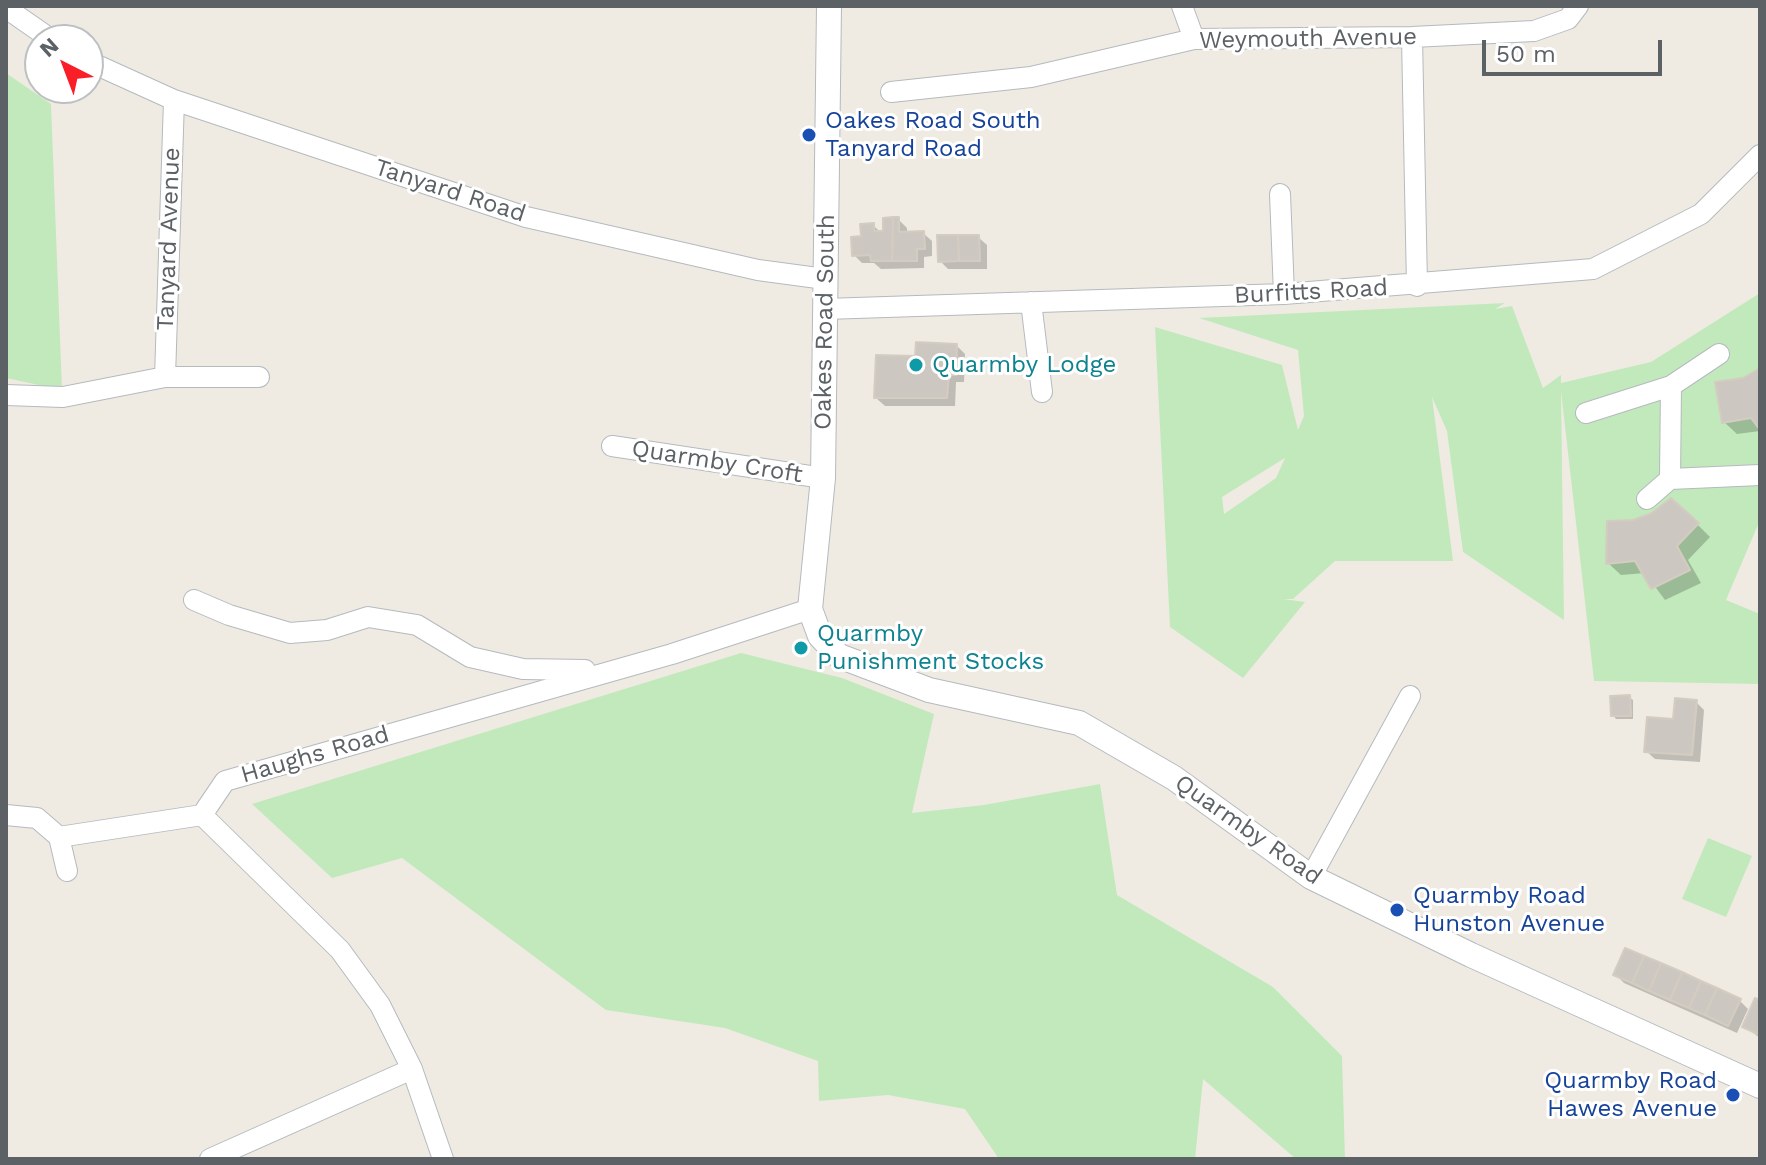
<!DOCTYPE html>
<style>
body{margin:0}
#map{position:relative;width:1766px;height:1165px;overflow:hidden;background:#efebe3;font-family:"Work Sans",sans-serif}
canvas{display:block}
.frame{position:absolute;inset:0;border:8px solid #5b6165;pointer-events:none}
.north{position:absolute;left:24px;top:24px;width:80px;height:80px;box-sizing:border-box;background:#fff;border:2px solid #bdc0c1;border-radius:50%;rotate:318deg;font-size:22px;font-weight:700;line-height:32px;text-align:center;color:#5b6165}
.north::after{content:'';display:block;margin:auto;width:28px;height:36px;background:#fa1e29;clip-path:polygon(50% 0,100% 100%,50% 72%,0 100%)}
.scale{position:absolute;left:1482px;top:40px;width:180px;height:36px;box-sizing:border-box;border:4px solid #5b6165;border-top:0;padding-left:10px;font-size:24px;line-height:28px;white-space:nowrap;color:#5b6165;-webkit-text-stroke:6px #fff;paint-order:stroke}
</style>
<div id="map">
<canvas width="1766" height="1165"></canvas>
<div class="frame"></div>
<div class="north">N</div>
<div class="scale">50 m</div>
</div>
<script>
const ctx = document.querySelector('canvas').getContext('2d');
ctx.lineJoin = 'round';
function paint(path, color) { ctx.fillStyle = color; ctx.fill(path, 'evenodd'); }
const shape = rows => new Path2D(rows.map(r => 'M' + r).join(''));
function strokePath(path, color, width, dash) { ctx.strokeStyle = color; ctx.lineWidth = width; ctx.lineCap = dash ? 'butt' : 'round'; ctx.setLineDash(dash || []); ctx.stroke(path); }
function write(font, color, halo, rows, align = 'center') {
  ctx.font = font + ' "Work Sans",sans-serif'; ctx.lineWidth = 6; ctx.setLineDash([]); ctx.textBaseline = 'middle'; ctx.strokeStyle = halo; ctx.fillStyle = color; for (const [text, x, y, turn = 0] of rows) {
    ctx.save(); ctx.translate(x, y); ctx.rotate((+turn || 0) * Math.PI / 180); ctx.textAlign = isNaN(turn) ? turn : align; if (halo) ctx.strokeText(text, 0, 0); ctx.fillText(text, 0, 0); ctx.restore();
  }
}
paint(shape([
 [6,73,51,104,62,390,6,378],
 [1760,293,1760,520,1726,600,1760,614,1760,684,1594,681,1561,391,1564,620,1463,552,1447,431,1432,397,1453,561,1335,561,1293,599,1283,599,1305,602,1243,678,1170,627,1155,327,1282,365,1298,430,1304,416,1298,350,1199,318,1505,303,1495,309,1512,306,1543,388,1561,375,1561,383,1651,362],
 [1285,458,1276,478,1224,514,1222,497],
 [741,653,842,678,934,714,912,813,984,805,1100,784,1117,895,1273,987,1342,1056,1345,1159,1296,1159,1203,1079,1195,1159,999,1159,965,1109,888,1095,819,1101,818,1061,725,1028,606,1010,402,858,332,878,252,804],
 [1708,838,1752,856,1726,917,1682,899]
]), '#c2e9bc');
paint(shape([
 [898,219,907,228,907,234,923,233,932,241,932,256,924,257,924,268,881,269,874,263,862,263,854,255,873,225,881,233],
 [978,237,987,245,987,269,948,269,940,261],
 [957,346,965,354,964,382,956,382,955,406,885,406,876,398],
 [1760,370,1760,431,1737,434,1724,422,1743,380],
 [1697,524,1710,537,1688,560,1701,583,1665,600,1645,573,1621,575,1608,563],
 [1629,697,1633,700,1633,719,1616,719,1613,715],
 [1696,702,1704,710,1700,762,1655,759,1646,751],
 [1616,975,1740,1001,1748,1009,1737,1033,1624,983],
 [1756,1001,1760,1003,1760,1038,1744,1026]
]), '#0003');
const building = shape([
 [893,217,899,217,899,232,924,231,925,249,917,249,917,261,892,261,893,217],
 [893,217,892,261,871,261,870,255,852,256,851,237,861,236,860,224,874,223,874,231,883,231,883,218,893,217],
 [937,235,958,235,959,261,938,262,937,235],
 [958,235,979,235,980,261,959,261,958,235],
 [916,342,957,344,956,375,949,375,947,398,874,398,876,355,915,356,916,342],
 [1760,368,1760,430,1751,418,1722,423,1715,382,1743,378,1760,368],
 [1671,498,1699,523,1677,546,1690,570,1651,589,1635,561,1606,564,1607,521,1633,520,1652,513,1671,498],
 [1630,695,1631,716,1611,716,1610,696,1630,695],
 [1675,698,1697,700,1692,755,1644,752,1647,717,1673,719,1675,698],
 [1625,948,1644,956,1632,983,1613,975,1625,948],
 [1644,956,1661,963,1649,991,1632,983,1644,956],
 [1661,963,1682,972,1670,1000,1649,991,1661,963],
 [1682,972,1701,981,1689,1008,1670,1000,1682,972],
 [1701,981,1717,988,1705,1015,1689,1008,1701,981],
 [1717,988,1741,999,1728,1026,1705,1015,1717,988],
 [1755,998,1760,1000,1758,1034,1742,1027,1755,998]
]);
paint(building, '#ccc8c1');
strokePath(building, '#d4ccc0', 2);
const minor = shape([
 [1182,6,1194,39],
 [6,8,52,40],
 [1412,37,1417,286],
 [88,61,174,100,526,217,758,270,825,279],
 [891,92,1031,77,1194,39,1412,37,1534,31,1568,19,1578,6],
 [1280,194,1284,294],
 [1031,302,1042,392],
 [825,309,1284,294,1593,269,1701,214,1760,155],
 [165,377,174,100],
 [6,395,63,397,165,377,259,377],
 [1586,413,1671,386,1719,354],
 [612,446,823,478],
 [1670,479,1671,386],
 [1647,499,1670,479,1760,475],
 [194,600,229,615,290,633,327,630,368,617,417,625,470,657,523,669,585,670],
 [6,815,37,818,59,837],
 [67,871,59,837,202,815],
 [1311,877,1410,696],
 [210,1159,412,1069],
 [443,1159,412,1069,380,1005,340,950,202,815,225,781,672,654,810,609]
]);
const tertiary = shape([
 [829,6,823,478,810,609,820,636,839,656,929,690,1079,723,1174,778,1311,877,1471,955,1760,1086]
]);
strokePath(minor, '#b5babe', 22);
strokePath(tertiary, '#b5babe', 26);
strokePath(minor, '#fff', 20);
strokePath(tertiary, '#fff', 24);
for (const [x, y, r, color] of [
 [809,135,8,"#1a4fb4"],
 [916,365,8,"#0f9aa8"],
 [801,648,8,"#0f9aa8"],
 [1397,910,8,"#1a4fb4"],
 [1733,1095,8,"#1a4fb4"]
]) { const dot = new Path2D(); dot.arc(x, y, r, 0, 2 * Math.PI); ctx.fillStyle = color; ctx.fill(dot); strokePath(dot, '#fff', 3); }
write('24px', '#5b6165', '#fff', [
 ["Weymouth Avenue",1308,39,-1],
 ["Tanyard Road",450,191,18],
 ["Tanyard Avenue",169,239,-88],
 ["Burfitts Road",1311,292,-3],
 ["Oakes Road South",825,322,-89],
 ["Quarmby Croft",717,462,9],
 ["Haughs Road",315,755,-16],
 ["Quarmby Road",1248,830,35]
]);
write('24px', '#164399', '#fff', [
 ["Oakes Road South",825,121],
 ["Tanyard Road",825,149],
 ["Quarmby Road",1413,896],
 ["Hunston Avenue",1413,924],
 ["Quarmby Road",1717,1081,"right"],
 ["Hawes Avenue",1717,1109,"right"]
], 'left');
write('24px', '#0d838f', '#fff', [
 ["Quarmby Lodge",932,365],
 ["Quarmby",817,634],
 ["Punishment Stocks",817,662]
], 'left');
</script>
